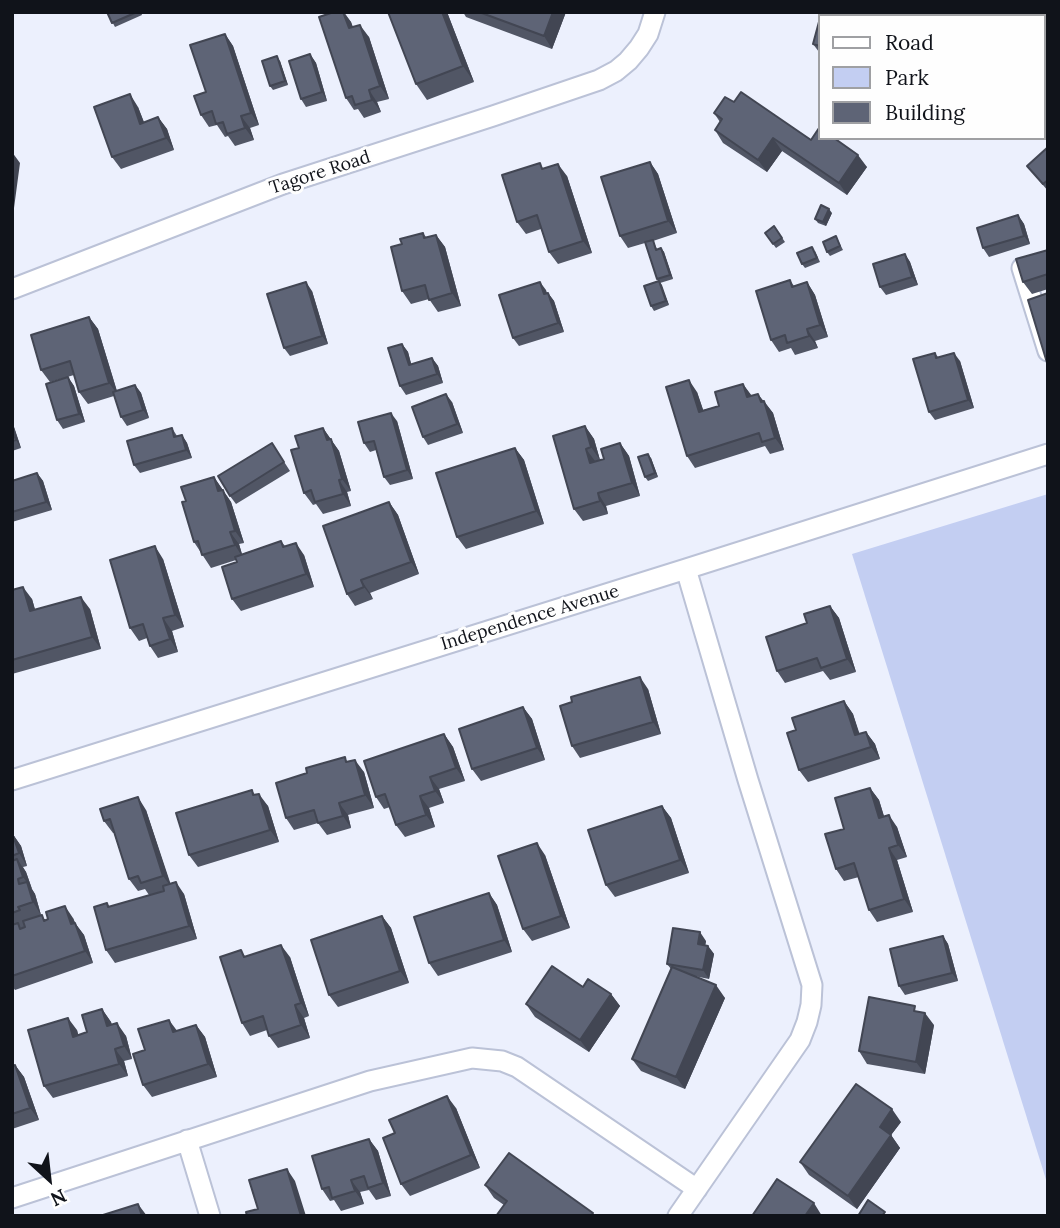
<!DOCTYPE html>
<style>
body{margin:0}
#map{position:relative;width:1060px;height:1228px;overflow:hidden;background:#ecf0fd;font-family:Lora,serif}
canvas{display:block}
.frame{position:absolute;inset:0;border:14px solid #10131a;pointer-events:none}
.legend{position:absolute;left:818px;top:14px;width:228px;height:126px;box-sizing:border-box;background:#fefefe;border:2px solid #9fa0a3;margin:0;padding:9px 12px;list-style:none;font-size:21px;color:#10131a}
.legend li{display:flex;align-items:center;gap:14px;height:35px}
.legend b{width:35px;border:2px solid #9fa0a3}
.north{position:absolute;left:14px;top:1144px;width:70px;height:70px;-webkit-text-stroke:5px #fefefe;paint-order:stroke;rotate:153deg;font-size:19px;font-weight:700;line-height:28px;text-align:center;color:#10131a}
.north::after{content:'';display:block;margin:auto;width:24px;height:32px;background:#10131a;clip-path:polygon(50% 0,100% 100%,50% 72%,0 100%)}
</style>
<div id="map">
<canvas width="1060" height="1228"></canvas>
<div class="frame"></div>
<ul class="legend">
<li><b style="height:9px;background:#fff"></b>Road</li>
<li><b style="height:19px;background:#c3cef2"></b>Park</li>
<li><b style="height:19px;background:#5e6476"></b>Building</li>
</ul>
<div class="north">N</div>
</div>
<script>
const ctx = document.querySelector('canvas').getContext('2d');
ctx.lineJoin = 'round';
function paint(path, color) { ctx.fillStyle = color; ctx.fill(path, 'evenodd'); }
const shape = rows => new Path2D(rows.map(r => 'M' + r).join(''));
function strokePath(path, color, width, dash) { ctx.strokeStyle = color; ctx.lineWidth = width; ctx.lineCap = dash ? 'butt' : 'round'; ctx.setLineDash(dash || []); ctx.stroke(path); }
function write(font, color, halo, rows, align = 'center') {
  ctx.font = font + ' Lora,serif'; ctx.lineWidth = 6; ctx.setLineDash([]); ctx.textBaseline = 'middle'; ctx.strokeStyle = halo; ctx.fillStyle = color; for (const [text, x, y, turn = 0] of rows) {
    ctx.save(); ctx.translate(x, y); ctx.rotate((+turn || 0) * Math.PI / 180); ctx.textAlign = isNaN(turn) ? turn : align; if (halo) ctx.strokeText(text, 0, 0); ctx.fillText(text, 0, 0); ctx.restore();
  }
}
paint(shape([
 [1048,494,1048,1186,852,554]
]), '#c3cef2');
const minor = shape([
 [1022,268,1048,351],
 [12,289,283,184,493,116,599,80,616,71,628,61,639,48,648,34,655,12],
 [12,780,686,569,1048,454],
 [187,1140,210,1216],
 [12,1198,370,1081,472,1058,502,1061,517,1067,697,1189],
 [678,1216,800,1040,807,1022,811,1005,812,985,748,780,686,569]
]);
strokePath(minor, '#bbc2d7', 23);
strokePath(minor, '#fff', 19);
paint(shape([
 [107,12,141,12,142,15,115,27],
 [334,12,344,12,351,22,353,27,369,37,389,99,377,102,381,112,364,118,358,109,354,110,346,98],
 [447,12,474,82,427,100,416,84],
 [463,12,566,12,552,49,466,17],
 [846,12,884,12,883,16,858,16],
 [820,18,820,53,819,52,813,44],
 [225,34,233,46,259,125,250,128,254,140,235,146,228,136,225,137,217,125,209,127,201,115,206,92],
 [310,54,316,63,327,101,306,107,301,99],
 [280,61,288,85,273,90,270,86],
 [734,102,811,140,867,167,847,195,782,151,767,172,723,143,715,130,720,122,714,113],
 [138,107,144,122,158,117,167,129,174,150,121,169,112,157],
 [1048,147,1048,191,1027,166],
 [650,162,658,174,677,233,653,241,657,249,661,248,664,252,673,279,660,283,669,305,654,311,651,306,658,281,645,243,628,248,620,236],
 [544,169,567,176,592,253,558,264,549,252,541,229,526,234,517,222],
 [832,213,826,226,818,223,815,219],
 [1018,215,1024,224,1030,244,989,257,983,248],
 [774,226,785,242,776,248,765,233],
 [423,233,426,237,436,235,445,247,461,306,438,312,429,299,411,304,402,291,402,244],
 [836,236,843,250,830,256,827,252],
 [1048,250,1048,289,1032,294,1023,282],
 [815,251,820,262,805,268,802,264],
 [905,254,910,262,918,285,886,295,880,287],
 [790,280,794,286,807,282,815,295,828,337,815,341,818,348,795,355,791,348,779,352,771,340],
 [546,290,546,293,548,293,554,301,564,332,519,346,513,338],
 [312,291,328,344,290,356,284,348],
 [89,317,98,329,117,391,135,385,141,393,149,418,127,426,121,417,114,396,88,404,79,392,74,375,50,382,41,370],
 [402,344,408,352,411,364,432,358,438,366,443,383,406,395,400,386],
 [935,353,938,357,960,361,974,408,935,420,929,412],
 [68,377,74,386,85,422,63,429,57,420],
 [743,384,751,396,764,401,773,413,784,450,770,454,765,446,695,468,687,456,697,392,703,410,719,406],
 [452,402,463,433,428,445,423,437],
 [12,421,21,448,12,451],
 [397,421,413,479,390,485,384,477,376,450,370,452,364,443],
 [585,426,594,439,600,460,604,459,620,443,629,456,640,496,606,506,608,514,583,521,574,509],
 [172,428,177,436,182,435,187,443,192,458,140,473,134,465],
 [323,428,339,451,351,491,347,492,351,506,323,514,316,504,313,505,304,493,299,448],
 [272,443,290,471,236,504,230,496],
 [515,448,524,460,544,524,466,549,457,537],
 [651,458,658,477,648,481,645,477],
 [37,473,43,481,52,510,12,522,12,481],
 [214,477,231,502,244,543,239,544,242,554,281,541,285,546,304,555,314,587,241,611,232,599,237,562,236,560,211,568,194,542,186,501],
 [389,502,398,515,419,574,370,593,373,599,355,606,347,594],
 [163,559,184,627,172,631,178,652,158,658,150,646,147,638,139,641,130,628],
 [12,590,32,599,35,610,90,609,101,649,12,674],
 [830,606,839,618,856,672,830,680,823,671,785,683,777,671],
 [648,689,661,734,580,758,572,746,572,702],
 [844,701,853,714,859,734,866,732,875,744,880,759,808,782,799,770,796,730],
 [523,707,532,719,545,760,481,781,472,769],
 [444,734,453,747,465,781,439,789,444,803,429,808,435,827,405,837,396,825,390,807,384,809,376,797],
 [348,762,364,772,374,808,348,815,351,828,327,835,318,823,294,830,286,818],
 [870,788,879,800,884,816,897,827,907,857,897,860,913,912,877,922,869,910,859,877,844,881,836,869,844,829],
 [252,790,255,795,268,806,279,842,198,867,189,855],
 [662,806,671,818,689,873,615,897,606,885],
 [146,810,170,884,184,894,197,939,115,963,106,950,107,903,110,907,149,895,145,889,138,891,129,879,114,833,113,833,104,821],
 [12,833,21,846,27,866,23,867,26,872,32,889,35,894,41,915,45,920,73,918,75,923,84,935,93,963,15,990,12,986],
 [545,855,570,928,532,941,523,929],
 [489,893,497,905,512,952,438,976,429,963],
 [382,916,391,928,409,983,338,1007,329,995],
 [943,936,948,944,958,981,905,995,899,986],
 [706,941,705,945,708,946,714,954,709,979,694,976,725,998,685,1089,641,1071,632,1059,671,969,667,964],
 [246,956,290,957,309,1016,304,1018,310,1038,278,1048,269,1036,267,1030,250,1036,242,1023],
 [583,987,611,994,620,1006,589,1052,535,1017,526,1004],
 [102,1009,111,1022,112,1025,126,1036,132,1059,124,1061,128,1076,53,1098,44,1086,77,1030,78,1035,87,1032],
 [196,1025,205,1037,217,1077,152,1097,143,1085,145,1050,177,1031],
 [934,1025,925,1074,867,1064,859,1051],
 [15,1065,24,1077,39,1120,12,1129,12,1066],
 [456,1108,480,1168,410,1196,401,1184,395,1133],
 [901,1122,891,1135,900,1148,857,1209,809,1175,800,1162],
 [369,1139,378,1151,391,1196,376,1200,369,1190,360,1192,364,1204,341,1211,334,1200,330,1201,322,1189],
 [485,1185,593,1213,594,1216,496,1216,504,1205,494,1198]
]), '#515665');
paint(shape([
 [343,12,351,22,357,41,349,28],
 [442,12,447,12,474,82,463,66],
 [553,12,566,12,552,49,544,36],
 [876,12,884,12,883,16,877,16],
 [938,12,941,12,944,16,937,16],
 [990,12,998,12,997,16,989,16],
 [1039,12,1047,12,1044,22,1044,16,1038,16],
 [360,25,369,37,389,99,380,86],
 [225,34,233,46,259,125,251,113],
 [310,54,316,63,327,101,322,92],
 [277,56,280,61,288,85,285,81],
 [369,90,377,102,381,112,372,100],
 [130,94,138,107,149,136,140,124],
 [241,116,250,128,254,140,245,128],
 [158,117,167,129,174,150,166,138],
 [773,138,782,151,767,172,758,160],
 [12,152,20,163,14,208,12,204],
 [858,155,867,167,847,195,839,183],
 [650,162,658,174,677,233,668,221],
 [558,164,567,176,592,253,583,241],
 [829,209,832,213,826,226,823,222],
 [1018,215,1024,224,1030,244,1024,236],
 [436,235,445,247,461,306,452,293],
 [661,248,664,252,673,279,670,275],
 [905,254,910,262,918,285,912,277],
 [659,281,662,285,669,305,666,301],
 [306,282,312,291,328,344,322,336],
 [540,282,546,290,550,302,544,294],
 [807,282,815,295,828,337,820,325],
 [548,293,554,301,564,332,558,323],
 [89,317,98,329,118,395,109,383],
 [807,329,815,341,818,348,809,336],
 [402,344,408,352,414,374,409,365],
 [954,353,960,361,974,408,968,400],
 [432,358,438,366,443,383,437,374],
 [68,377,74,386,85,422,79,414],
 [689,380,697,392,708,424,699,412],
 [743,384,752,396,747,397],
 [135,385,141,393,149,418,143,410],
 [446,394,452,402,463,433,457,424],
 [758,394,773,413,784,450,775,438],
 [391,413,397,421,413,479,407,470],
 [12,421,21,448,16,440,12,430],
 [585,426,594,439,600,460,591,447],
 [323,428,339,451,351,491,342,479],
 [182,435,187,443,192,458,186,450],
 [620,443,629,456,640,496,632,483],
 [515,448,524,460,544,524,536,511],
 [586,449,595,461,590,463],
 [648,454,651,458,658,477,655,473],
 [37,473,43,481,52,510,46,502],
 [214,477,231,502,244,543,235,531,218,491],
 [339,480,347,492,351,506,343,494],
 [598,493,606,506,608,514,600,501],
 [389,502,398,515,419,574,411,562],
 [230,532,239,544,243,558,235,545],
 [296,543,304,555,314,587,306,574],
 [155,546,163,559,184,627,175,615],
 [361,580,370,593,373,599,364,587],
 [23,587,32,599,39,623,30,611],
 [81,597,90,609,101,649,92,637],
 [830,606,839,618,856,672,847,659],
 [163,618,172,631,178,652,170,639],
 [640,677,648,689,661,734,653,722],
 [844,701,853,714,864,747,855,735],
 [523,707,532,719,545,760,537,748],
 [866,732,875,744,880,759,871,747],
 [444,734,453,747,465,781,456,768],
 [355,760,364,772,374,808,365,795],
 [430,777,439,789,444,803,435,791],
 [870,788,879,800,888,830,879,818],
 [259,794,268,806,279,842,270,830],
 [420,796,429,808,435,827,426,815],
 [138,797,146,810,172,888,163,876],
 [339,803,348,815,351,828,343,816],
 [662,806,671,818,689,873,680,860],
 [889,815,897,827,907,857,898,845],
 [12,833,21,846,27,866,19,853],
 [537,843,545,855,570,928,561,916],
 [889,848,897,860,913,912,904,899],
 [17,859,26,872,32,889,23,877],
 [27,882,35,894,41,915,33,902],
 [176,882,184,894,197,939,189,926],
 [489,893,497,905,512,952,504,940],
 [65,906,73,918,77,927,75,923,84,935,93,963,85,951,71,924],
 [382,916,391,928,409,983,400,971],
 [700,932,706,941,704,953,698,944],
 [943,936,948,944,958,981,952,973],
 [281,945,290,957,309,1016,301,1003],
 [708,946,714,954,709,979,703,970],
 [716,985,725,998,685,1089,676,1077],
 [611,994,620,1006,589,1052,580,1040],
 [295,1005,304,1018,310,1038,301,1025],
 [102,1009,111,1022,116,1039,107,1026],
 [925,1013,934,1025,925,1074,916,1062],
 [68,1018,77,1030,82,1049,73,1037],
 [169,1020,178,1032,173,1032],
 [117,1023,126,1036,132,1059,124,1046],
 [196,1025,205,1037,217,1077,208,1064],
 [115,1049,124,1061,128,1076,119,1064],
 [15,1065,24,1077,39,1120,30,1108],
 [447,1096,456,1108,480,1168,471,1155],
 [892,1109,901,1122,888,1139,880,1127],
 [891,1135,900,1148,857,1209,848,1196],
 [369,1139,378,1151,391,1196,383,1183],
 [287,1169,295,1181,306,1216,301,1216],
 [351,1180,360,1192,364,1204,355,1191],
 [814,1203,822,1216,805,1216],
 [138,1204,147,1216,142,1216]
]), '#424653');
const building = shape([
 [107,12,137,12,112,23,107,12],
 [334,12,343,12,349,28,360,25,380,86,369,90,372,100,355,105,352,96,346,98,319,17,334,12],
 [388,12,442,12,463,66,416,84,388,12],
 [479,12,553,12,544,36,479,12],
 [822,12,841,12,843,13,842,16,821,16,822,12],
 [903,12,938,12,937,16,902,16,903,12],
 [962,12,990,12,989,16,961,16,962,12],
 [1010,12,1039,12,1038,16,1009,16,1010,12],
 [820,18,820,46,813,44,820,18],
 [225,34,251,113,241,116,245,128,227,134,223,122,216,124,212,111,201,115,194,96,206,92,190,45,225,34],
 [310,54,322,92,301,99,289,61,310,54],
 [277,56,285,81,270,86,262,61,277,56],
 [741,92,811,140,819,128,820,129,820,138,834,138,858,155,839,183,773,138,758,160,715,130,722,119,714,113,725,97,734,102,741,92],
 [130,94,140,124,158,117,166,138,112,157,94,107,130,94],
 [1048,147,1048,180,1043,184,1027,166,1048,147],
 [650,162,668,221,620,236,601,177,650,162],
 [540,163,542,169,558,164,583,241,549,252,537,215,517,222,502,175,540,163],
 [821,205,829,209,823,222,815,219,821,205],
 [1018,215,1024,236,983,248,977,228,1018,215],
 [774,226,782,238,773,244,765,233,774,226],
 [423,233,424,238,436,235,452,293,429,300,425,285,402,291,391,247,402,244,400,239,423,233],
 [836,236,840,246,827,252,823,242,836,236],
 [653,240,656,250,661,248,670,275,657,279,645,242,653,240],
 [812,247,817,258,802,264,797,253,812,247],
 [1048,250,1048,274,1023,282,1016,259,1048,250],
 [905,254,912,277,880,287,873,264,905,254],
 [790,280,792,287,807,282,820,325,807,329,809,336,787,343,785,335,771,340,756,291,790,280],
 [659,281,666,301,651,306,644,286,659,281],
 [306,282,322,336,284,348,267,294,306,282],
 [540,282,544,294,548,293,558,323,513,338,499,295,540,282],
 [1048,293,1048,366,1028,300,1048,293],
 [89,317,109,383,79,392,70,361,41,370,31,335,89,317],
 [402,344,409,365,432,358,437,374,400,386,388,348,402,344],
 [935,353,936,358,954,353,968,400,929,412,913,359,935,353],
 [68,377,79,414,57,420,46,384,68,377],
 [689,380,699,412,719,406,715,392,743,384,747,397,758,394,761,402,764,401,775,438,762,442,759,433,687,456,666,387,689,380],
 [135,385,143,410,121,417,113,392,135,385],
 [446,394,457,424,423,437,412,407,446,394],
 [391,413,407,470,384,477,374,441,364,443,358,422,391,413],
 [585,426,591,447,586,449,590,463,604,459,601,449,620,443,632,483,598,493,600,501,574,509,553,436,585,426],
 [172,428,174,437,182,435,186,450,134,465,127,441,172,428],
 [323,428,327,440,331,439,342,479,339,480,343,494,315,502,311,490,304,493,291,450,299,448,295,436,323,428],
 [12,430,16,440,12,441,12,430],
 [272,443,284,462,230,496,218,476,272,443],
 [515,448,536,511,457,537,436,473,515,448],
 [648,454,655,473,645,477,638,457,648,454],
 [37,473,46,502,12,512,12,481,37,473],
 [214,477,218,491,223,490,235,531,230,532,235,545,202,555,198,541,194,542,182,502,186,501,181,487,214,477],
 [389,502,411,562,361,580,364,587,347,594,323,526,389,502],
 [281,541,283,547,296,543,306,574,232,599,222,567,237,562,235,557,281,541],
 [155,546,175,615,163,618,170,639,150,646,143,624,130,628,110,560,155,546],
 [23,587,30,611,81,597,92,637,12,660,12,590,23,587],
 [830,606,847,659,821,668,817,658,777,671,766,637,807,623,804,614,830,606],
 [640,677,653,722,572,746,560,706,572,702,571,697,640,677],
 [844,701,855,735,866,732,871,747,799,770,787,733,796,730,792,718,844,701],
 [523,707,537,748,472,769,459,729,523,707],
 [444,734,456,768,430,777,435,791,420,796,426,815,396,825,385,794,376,797,364,761,444,734],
 [345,757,346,762,355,760,365,795,339,803,343,816,318,823,314,810,286,818,276,783,307,773,306,768,345,757],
 [870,788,879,818,889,815,898,845,889,848,904,899,869,910,854,863,836,869,825,834,844,829,835,798,870,788],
 [252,790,253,795,259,794,270,830,189,855,176,813,252,790],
 [138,797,163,876,141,883,138,876,129,879,110,819,104,821,100,809,138,797],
 [662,806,680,860,606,885,588,830,662,806],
 [12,833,19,853,12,856,12,833],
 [537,843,561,916,523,929,498,856,537,843],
 [17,859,23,877,18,879,19,884,27,882,33,902,18,907,20,910,12,913,12,861,17,859],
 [176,882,189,926,106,950,94,907,107,903,108,907,164,891,163,886,176,882],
 [489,893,504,940,429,963,414,917,489,893],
 [65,906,71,924,75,923,85,951,12,976,12,925,18,923,20,929,25,927,23,921,42,915,44,921,48,919,46,912,65,906],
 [382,916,400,971,329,995,311,940,382,916],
 [673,928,700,932,698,944,708,946,703,970,667,964,673,928],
 [943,936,952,973,899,986,890,949,943,936],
 [281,945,301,1003,295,1005,301,1025,269,1036,263,1016,242,1023,220,957,241,950,244,957,281,945],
 [552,966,583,987,588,979,611,994,580,1040,526,1004,552,966],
 [672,967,716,985,676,1077,632,1059,672,967],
 [869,997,915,1006,914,1011,925,1013,916,1062,859,1051,869,997],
 [102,1009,107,1026,117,1023,124,1046,115,1049,119,1064,44,1086,28,1030,68,1018,73,1037,87,1032,82,1015,102,1009],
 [169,1020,173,1032,196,1025,208,1064,143,1085,133,1054,145,1050,138,1029,169,1020],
 [15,1065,30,1108,12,1114,12,1066,15,1065],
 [856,1084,892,1109,880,1127,891,1135,848,1196,800,1162,856,1084],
 [447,1096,471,1155,401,1184,383,1138,395,1133,389,1120,447,1096],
 [369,1139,383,1183,368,1188,364,1176,351,1180,355,1191,332,1198,329,1187,322,1189,312,1156,369,1139],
 [509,1153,593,1213,591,1216,496,1216,507,1201,485,1185,509,1153],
 [287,1169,301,1216,247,1216,246,1212,258,1209,249,1180,287,1169],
 [777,1179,814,1203,805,1216,752,1216,777,1179],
 [868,1200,885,1212,882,1216,858,1216,868,1200],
 [138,1204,142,1216,103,1215,138,1204]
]);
paint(building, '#5e6476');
strokePath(building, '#424653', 2);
write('18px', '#10131a', '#fefefe', [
 ["Tagore Road",320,173,-18],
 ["Independence Avenue",530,618,-17]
]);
</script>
